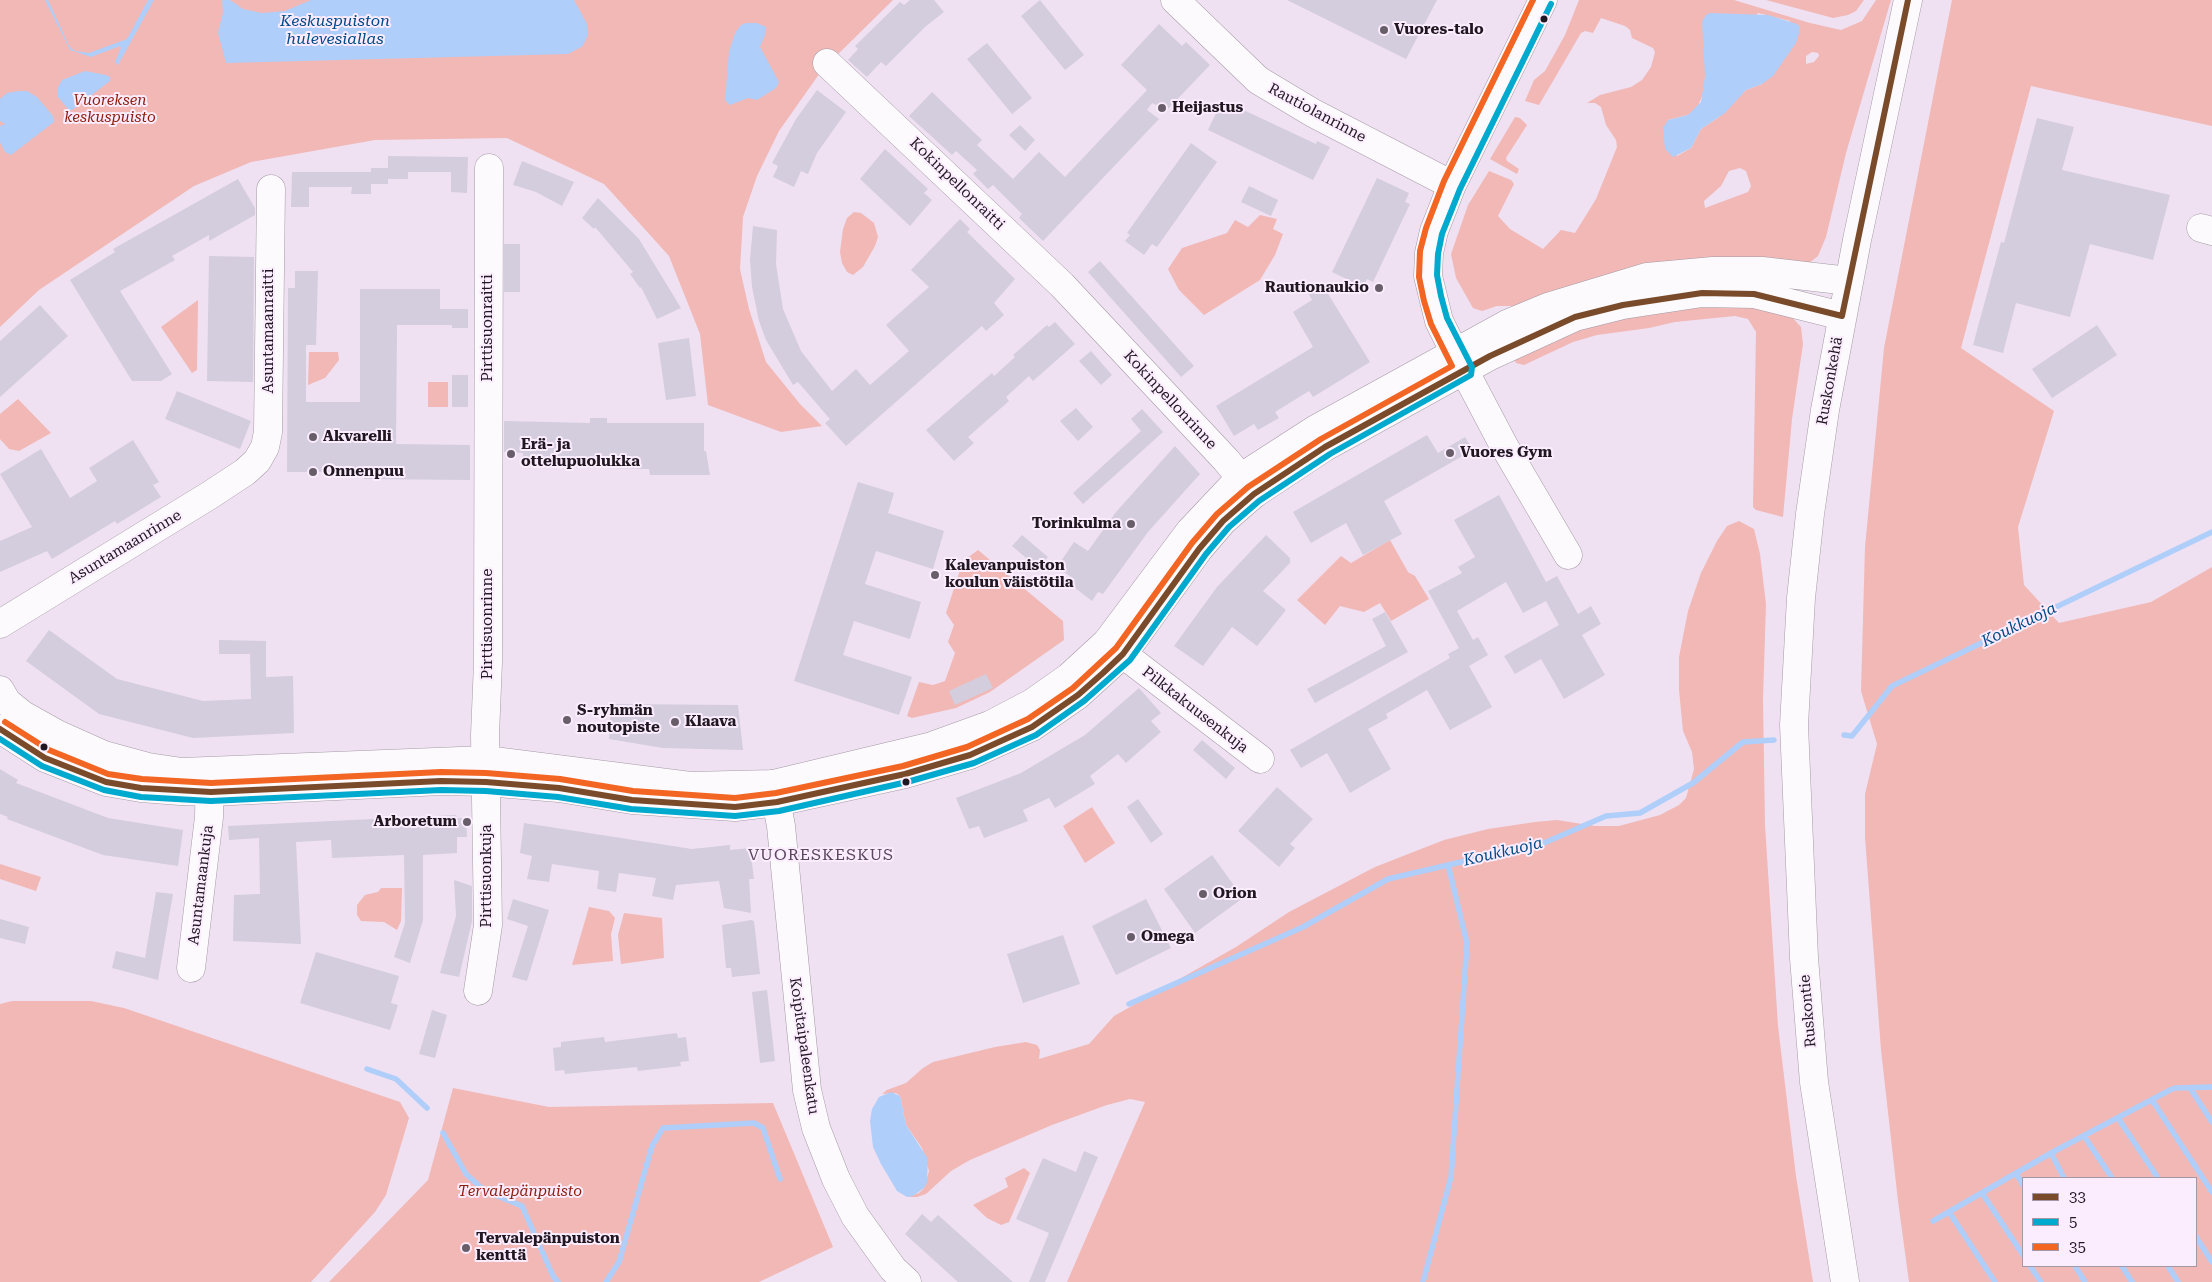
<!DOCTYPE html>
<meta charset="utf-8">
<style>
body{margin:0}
#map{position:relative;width:2212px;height:1282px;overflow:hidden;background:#efe1f2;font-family:"Roboto Serif",serif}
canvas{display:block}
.legend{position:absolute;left:2022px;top:1177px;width:175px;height:90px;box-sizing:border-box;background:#fbecfe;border:1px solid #a397a6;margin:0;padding:6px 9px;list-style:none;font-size:15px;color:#201721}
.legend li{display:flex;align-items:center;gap:10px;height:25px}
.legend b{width:25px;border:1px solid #a397a6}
</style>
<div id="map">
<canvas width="2212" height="1282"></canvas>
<ul class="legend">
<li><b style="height:6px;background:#7a4b2a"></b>33</li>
<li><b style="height:6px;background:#00a9ce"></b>5</li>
<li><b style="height:6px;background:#f26522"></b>35</li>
</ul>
</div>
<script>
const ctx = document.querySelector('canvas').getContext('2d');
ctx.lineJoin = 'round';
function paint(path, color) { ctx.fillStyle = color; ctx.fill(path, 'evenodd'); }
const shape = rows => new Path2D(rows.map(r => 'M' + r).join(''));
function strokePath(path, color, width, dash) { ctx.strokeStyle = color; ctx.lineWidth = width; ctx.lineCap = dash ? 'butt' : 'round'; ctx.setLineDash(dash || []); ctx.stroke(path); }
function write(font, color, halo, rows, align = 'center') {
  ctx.font = font + ' "Roboto Serif",serif'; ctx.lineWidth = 4; ctx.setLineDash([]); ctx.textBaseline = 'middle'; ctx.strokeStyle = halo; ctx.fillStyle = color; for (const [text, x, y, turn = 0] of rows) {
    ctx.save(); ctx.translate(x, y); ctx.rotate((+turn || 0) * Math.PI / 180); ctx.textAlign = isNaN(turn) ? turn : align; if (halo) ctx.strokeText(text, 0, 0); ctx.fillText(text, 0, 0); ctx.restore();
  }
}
paint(shape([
 [0,0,893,0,822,70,779,131,757,176,743,217,740,269,749,309,766,362,800,404,822,426,781,432,708,405,700,334,669,256,604,184,507,138,375,140,251,162,194,186,39,290,0,327],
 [1579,0,1734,0,1810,23,1841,30,1862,21,1876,0,1891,0,1846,153,1826,237,1818,256,1808,264,1528,306,1497,306,1482,311,1473,308,1456,278,1451,254,1468,205,1489,171,1511,180,1514,184,1498,216,1510,229,1543,249,1561,230,1575,233,1596,199,1617,147,1616,140,1606,125,1601,107,1595,103,1587,103,1600,95,1631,87,1642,80,1651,67,1655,52,1653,48,1632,38,1630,30,1625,26,1601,18,1593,33,1585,31,1581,33,1539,105,1525,101,1534,80,1545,71,1565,35],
 [1758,13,1790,21,1762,84,1746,90,1719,117,1701,129,1691,148,1677,156,1668,120,1688,115,1697,108,1704,92,1705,76],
 [1812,52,1818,53,1819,56,1814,62,1806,64,1806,56],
 [1740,168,1746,171,1751,186,1748,192,1705,208,1704,201,1721,186,1729,171],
 [1766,0,1864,0,1856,11,1848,15,1833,18],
 [1952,0,2212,0,2212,126,2031,86,1961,348,2054,411,2018,527,2024,585,2059,623,2151,602,2212,567,2212,1282,1909,1282,1898,1201,1881,1050,1865,837,1865,794,1877,744,1861,691,1865,547,1884,348],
 [2023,1178,2196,1178,2196,1266,2023,1266],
 [1515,117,1520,118,1527,125,1506,158,1507,161,1519,169,1517,174,1490,159],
 [854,212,861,213,874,223,878,237,875,246,863,267,853,275,847,272,842,263,840,252,843,229,847,218],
 [1260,215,1277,219,1273,229,1283,234,1275,255,1260,280,1204,315,1179,290,1168,269,1182,248,1227,233,1235,220,1248,227],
 [198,300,197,370,192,373,161,327],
 [1704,306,1747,306,1790,315,1801,327,1803,344,1792,419,1783,517,1756,510,1753,507,1756,332,1748,319,1735,316,1675,322,1649,328,1597,335,1573,342,1524,365,1516,363,1514,359,1584,324],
 [309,352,338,352,339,360,325,378,308,385],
 [428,382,448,382,448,407,428,407],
 [18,399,51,433,19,451,9,449,0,439,0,414],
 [1739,521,1754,529,1760,554,1766,604,1763,699,1765,825,1778,1026,1796,1176,1813,1282,1067,1282,1145,1102,1130,1099,1107,1105,1052,1125,970,1160,951,1171,926,1194,917,1197,907,1197,919,1193,924,1188,929,1171,922,1148,906,1125,900,1096,896,1093,882,1094,887,1090,906,1083,923,1068,933,1062,995,1047,1026,1042,1037,1045,1040,1050,1039,1059,1089,1044,1114,1016,1236,947,1289,912,1375,867,1444,840,1488,829,1535,822,1557,820,1595,826,1619,826,1660,815,1679,805,1686,798,1694,769,1692,752,1683,731,1679,690,1679,657,1688,611,1701,573,1717,541,1727,526],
 [1390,540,1408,572,1415,576,1429,599,1391,621,1380,603,1364,612,1340,606,1325,625,1297,600,1341,556,1351,563],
 [978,550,1063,621,1064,640,990,692,956,708,912,718,907,716,919,682,933,685,945,681,955,653,948,642,954,625,946,613,963,561],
 [1092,807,1115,843,1085,863,1063,826],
 [0,864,41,877,36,891,0,879],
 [381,888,402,888,401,921,397,930,384,922,361,921,357,915,357,905,365,895,378,892],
 [589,907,609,911,615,918,611,934,613,961,572,965],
 [624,913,662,918,664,958,621,964,618,935],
 [12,1001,91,1001,124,1008,400,1102,409,1118,386,1195,375,1212,311,1282,0,1282,0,1004],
 [453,1088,549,1107,773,1103,833,1247,759,1282,329,1282,428,1180],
 [1024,1168,1030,1173,1009,1222,1001,1225,987,1218,973,1205,1008,1187,1005,1178]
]), '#f1b8b6');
paint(shape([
 [45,0,48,0,69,46,75,51,89,53,127,39,148,0,154,0,118,65,115,62,121,48,120,46,91,57,70,50],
 [222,0,230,0,243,9,262,13,285,11,311,0,574,0,587,24,588,35,583,46,568,54,226,63,218,33,223,12],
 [1710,13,1768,15,1797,24,1800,27,1799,33,1796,43,1773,76,1762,84,1746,90,1725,113,1701,129,1691,148,1673,157,1665,149,1663,128,1668,120,1688,115,1701,102,1705,76,1702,22,1706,15],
 [746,23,757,23,766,27,765,35,760,47,779,82,776,88,757,100,748,98,730,105,725,100,729,52,735,33,741,25],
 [85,71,106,75,110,77,110,81,72,110,69,110,57,96,57,89,62,80],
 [19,91,27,91,37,97,53,116,54,122,11,155,5,152,0,142,0,126,5,124,0,121,0,99,7,93],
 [891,1092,900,1096,906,1125,928,1159,927,1182,924,1188,913,1196,907,1197,897,1191,881,1164,873,1147,870,1121,872,1109,879,1097]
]), '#afcefa');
strokePath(shape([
 [1844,735,1852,736,1892,686,2212,532],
 [1129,1004,1303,927,1388,879,1448,865],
 [367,1069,396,1079,427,1108],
 [2190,1088,2212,1122],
 [2152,1100,2212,1192],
 [2118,1118,2158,1178],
 [443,1133,466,1174,485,1191,522,1206,553,1276,558,1282],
 [2084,1136,2112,1178],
 [2051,1153,2064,1178],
 [2016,1173,2023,1185],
 [1982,1193,2023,1255],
 [1949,1212,1995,1282],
 [1933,1221,2051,1153,2170,1090,2175,1088,2212,1087],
 [2196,1237,2212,1262],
 [2030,1266,2041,1282],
 [2075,1266,2085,1282],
 [2122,1266,2132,1282],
 [2168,1266,2178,1282],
 [606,1282,619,1262,652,1146,663,1128,754,1123,763,1128,780,1179],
 [1423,1282,1451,1177,1467,943,1448,865,1544,843,1606,816,1640,813,1693,783,1743,742,1774,740]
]), '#afcefa', 5.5);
paint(shape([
 [910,0,934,0,944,12,925,27,886,66,881,62,867,77,848,60,858,49,855,46,900,2,904,5],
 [1040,0,1084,55,1065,70,1021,16],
 [1287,0,1437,0,1406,59],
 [1159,24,1182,46,1186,42,1210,65,1167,110,1152,103,1147,110,1159,119,1043,241,1019,218,1022,214,993,185,988,189,973,174,977,170,956,151,952,155,909,116,932,92,982,140,977,145,1013,179,1039,152,1065,177,1147,90,1121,65],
 [987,43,1032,98,1012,114,967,59],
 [817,90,846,112,817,153,808,174,801,171,794,187,773,177,778,166,772,163,796,119],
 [1220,105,1232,111,1235,106,1316,144,1317,141,1330,147,1313,180,1208,130],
 [2037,118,2074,127,2062,170,2170,195,2153,260,2090,244,2070,317,2016,303,2003,353,1973,345,2001,242,2004,243],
 [1020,125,1035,140,1025,151,1009,135],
 [1191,143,1217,162,1157,247,1152,244,1144,255,1125,241,1130,235,1127,233],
 [885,149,928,189,924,193,932,200,910,226,860,179],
 [388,156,468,157,467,193,451,192,451,172,408,172,408,179,388,179],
 [522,161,574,182,562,206,536,192,513,185],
 [371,168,388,168,388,184,371,184],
 [292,172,371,172,371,194,351,194,352,187,309,187,309,207,291,207],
 [1377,178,1409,193,1405,202,1410,204,1373,282,1367,279,1363,287,1332,272],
 [238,179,255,208,255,215,209,241,209,235,172,256,175,260,120,291,172,374,161,381,132,381,70,280,115,252,113,249],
 [1249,186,1278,200,1271,216,1241,202],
 [598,198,639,239,681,308,657,319,641,287,640,288,630,274,633,272,595,227,594,229,582,218],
 [960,219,970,229,967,232,1015,279,994,303,1004,315,986,331,982,326,846,446,825,423,830,419,817,404,798,382,793,385,766,340,759,321,752,287,750,260,753,226,777,230,776,264,783,309,801,351,832,391,856,369,870,385,909,351,886,325,929,287,911,270],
 [504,244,520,244,520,292,504,292],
 [209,256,254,257,253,382,207,381],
 [1100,261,1194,366,1181,377,1088,272],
 [295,271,318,271,316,345,306,345,306,402,360,402,360,289,440,289,440,309,468,309,468,328,452,328,452,325,397,325,396,444,470,445,470,480,364,479,364,472,287,472,288,288,295,288],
 [1322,284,1370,362,1313,397,1309,391,1275,412,1279,418,1258,430,1254,424,1234,436,1216,406,1313,347,1293,312,1312,300,1308,293],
 [40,305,68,336,0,397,0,341],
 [1055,322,1075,344,1033,381,1029,376,1006,397,1009,401,968,437,974,443,954,461,926,430,992,373,994,376,1015,357,1013,355,1047,325,1049,327],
 [2097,325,2117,355,2052,398,2032,369],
 [689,338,696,396,666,400,658,343],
 [1091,351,1112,375,1101,385,1079,361],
 [452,375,468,375,468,407,452,407],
 [177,391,251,421,240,449,165,419],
 [1076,408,1093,427,1078,441,1060,421],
 [1142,409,1163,432,1083,504,1073,493,1141,431,1131,419],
 [590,418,607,418,607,423,704,423,704,451,706,451,710,475,650,475,649,469,522,466,523,453,504,452,504,421,590,423],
 [1427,435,1438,453,1465,437,1473,450,1384,501,1402,534,1363,555,1346,523,1311,543,1293,512],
 [133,440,159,482,153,485,161,497,117,524,115,521,52,559,47,551,0,572,0,541,32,527,0,474,41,449,70,498,97,481,89,468],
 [1175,446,1200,474,1148,532,1103,594,1098,592,1092,601,1070,584,1074,579,1057,567,1074,542,1088,551,1116,512],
 [858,482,894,493,888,513,944,531,933,569,876,551,865,584,921,602,910,639,854,621,843,655,912,677,899,715,794,681],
 [1499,495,1546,582,1557,576,1578,614,1591,606,1601,624,1582,635,1605,675,1564,699,1541,659,1515,674,1504,656,1559,625,1546,601,1523,613,1506,582,1457,611,1473,640,1478,637,1488,655,1469,666,1492,707,1450,730,1427,690,1386,714,1388,718,1368,729,1391,769,1350,793,1327,753,1301,768,1290,750,1450,658,1448,654,1459,648,1428,591,1462,573,1458,567,1475,557,1454,520],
 [1022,535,1048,557,1038,568,1012,546],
 [1266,535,1290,558,1290,563,1263,591,1286,610,1257,646,1232,627,1203,666,1174,646,1217,587],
 [1385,612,1408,652,1315,703,1307,689,1386,646,1372,619],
 [49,630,117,679,203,701,251,699,250,654,219,654,219,640,266,641,266,677,293,676,294,733,193,738,99,714,26,661],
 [986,674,993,688,955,705,949,691],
 [1139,688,1161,713,1151,721,1161,732,1126,763,1118,754,1090,776,1095,784,1055,808,1049,798,1023,810,1028,821,984,838,979,826,969,829,956,798,1021,773,1085,735],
 [611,704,738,705,743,750,663,748,609,739],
 [1202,740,1235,768,1226,779,1193,750],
 [0,769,18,780,16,783,108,818,183,830,178,866,103,855,7,819,8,817,0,814],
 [1277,787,1313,819,1290,844,1295,848,1279,867,1238,831],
 [1138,799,1163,834,1151,843,1127,807],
 [456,815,457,818,466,818,467,837,457,837,457,853,423,855,423,920,410,963,394,957,405,923,404,855,332,858,331,840,296,842,301,944,233,941,234,895,260,894,259,838,229,840,228,826],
 [524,823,692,849,730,845,730,850,750,848,754,879,749,879,751,913,724,908,719,881,676,885,673,900,652,896,656,878,633,875,619,873,616,892,597,889,599,871,552,864,549,882,527,879,532,856,520,853],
 [1212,855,1243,898,1195,933,1164,889],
 [454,880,472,886,472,921,459,977,440,973,456,916],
 [156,892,173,894,158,980,112,968,116,951,145,958],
 [513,899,549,910,527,981,512,977,528,926,507,919],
 [1146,899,1171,948,1116,975,1092,926],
 [0,919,29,927,25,944,0,938],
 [751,920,754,921,760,974,732,977,731,968,726,968,722,925],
 [1063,935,1080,984,1023,1003,1007,954],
 [316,952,399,976,391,1003,398,1005,390,1030,300,1003],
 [767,990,775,1061,760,1063,752,992],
 [432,1010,447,1015,435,1058,419,1054],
 [677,1033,678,1038,686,1037,689,1061,680,1062,681,1066,638,1071,637,1067,565,1074,564,1070,555,1071,553,1048,561,1047,561,1042,604,1037,605,1042],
 [1084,1151,1098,1157,1045,1282,1029,1282,1049,1233,1016,1219,1043,1158,1076,1172],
 [922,1214,931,1222,938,1215,1013,1282,958,1282,905,1234]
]), '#d3cdde');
const minor = shape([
 [1175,0,1258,80,1313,113,1452,185],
 [1543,0,1452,185,1434,231,1429,253,1428,276,1439,321,1454,351,1503,444,1568,555],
 [827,63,1062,285,1226,460,1254,494],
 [2201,228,2212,231],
 [0,624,210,495,245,472,257,461,265,447,268,432,271,189],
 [1107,642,1260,759],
 [773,784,781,826,807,1090,816,1128,836,1179,855,1216,893,1269,907,1282],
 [191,968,209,817,210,772],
 [478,991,488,925,485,735,488,662,489,168]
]);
const major = shape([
 [0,690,7,702,23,715,57,734,104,755,148,767,182,772,486,760,690,786,773,784,932,746,990,725,1032,703,1069,677,1107,642,1190,531,1240,478,1316,429,1507,324,1548,307,1647,277,1713,271,1762,271,1849,281],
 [0,729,45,758,106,782,141,788,180,791,211,792,441,781,486,782,559,788,632,800,735,807,777,802,905,774,970,755,1032,727,1078,695,1123,654,1199,549,1223,521,1254,494,1325,447,1490,356,1575,317,1623,305,1702,293,1754,294,1842,316],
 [1845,1282,1814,1082,1804,958,1794,725,1801,598,1810,514,1825,410,1857,240,1908,0]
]);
strokePath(minor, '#a49aa6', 29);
strokePath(major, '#a49aa6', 29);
strokePath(minor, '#fdfafd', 28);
strokePath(major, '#fdfafd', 28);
strokePath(shape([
 [0,729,45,758,106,782,141,788,211,792,441,781,486,782,559,788,632,800,735,807,777,802,905,774,970,755,1032,727,1078,695,1103,673,1123,654,1199,549,1223,521,1254,494,1325,447,1490,356,1575,317,1623,305,1702,293,1754,294,1842,316,1908,0]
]), '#7a4b2a', 6);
strokePath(shape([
 [0,739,42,766,104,790,141,797,211,801,441,790,486,791,558,797,631,809,735,816,779,811,907,782,974,763,1036,735,1084,701,1130,660,1206,554,1229,527,1259,501,1330,454,1471,375,1472,367,1447,318,1441,296,1437,275,1438,254,1442,234,1460,189,1551,4]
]), '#00a9ce', 6);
strokePath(shape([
 [5,722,49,750,108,774,142,779,211,783,441,772,486,773,560,779,633,791,735,798,776,793,903,766,967,747,1028,719,1073,688,1116,648,1192,543,1217,514,1248,487,1321,439,1452,366,1431,324,1424,301,1419,277,1420,251,1426,228,1444,181,1533,0]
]), '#f26522', 6);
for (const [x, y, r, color] of [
 [1544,19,4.5,"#201721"],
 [1384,30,5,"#685e6a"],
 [1162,108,5,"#685e6a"],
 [1379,288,5,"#685e6a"],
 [313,437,5,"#685e6a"],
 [1450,453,5,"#685e6a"],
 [511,454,5,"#685e6a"],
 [313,472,5,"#685e6a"],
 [1131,524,5,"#685e6a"],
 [935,575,5,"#685e6a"],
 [567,720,5,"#685e6a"],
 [675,722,5,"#685e6a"],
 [44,747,4.5,"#201721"],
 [906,782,4.5,"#201721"],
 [467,822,5,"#685e6a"],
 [1203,894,5,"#685e6a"],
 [1131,937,5,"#685e6a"],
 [466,1248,5,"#685e6a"]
]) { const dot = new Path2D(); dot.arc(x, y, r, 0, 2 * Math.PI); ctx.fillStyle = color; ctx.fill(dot); strokePath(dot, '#fbecfe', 2); }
write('bold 15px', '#201721', '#fbecfe', [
 ["Vuores-talo",1394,30],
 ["Heijastus",1172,108],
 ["Rautionaukio",1369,288,"right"],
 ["Akvarelli",323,437],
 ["Erä- ja",521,445],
 ["ottelupuolukka",521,462],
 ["Vuores Gym",1460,453],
 ["Onnenpuu",323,472],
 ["Torinkulma",1121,524,"right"],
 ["Kalevanpuiston",945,566],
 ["koulun väistötila",945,583],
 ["S-ryhmän",577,711],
 ["noutopiste",577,728],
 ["Klaava",685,722],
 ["Arboretum",457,822,"right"],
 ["Orion",1213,894],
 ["Omega",1141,937],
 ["Tervalepänpuiston",476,1239],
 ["kenttä",476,1256]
], 'left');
write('italic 15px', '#8c1d0e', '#fbecfe', [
 ["Vuoreksen",110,101],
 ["keskuspuisto",110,118],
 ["Tervalepänpuisto",520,1192]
]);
write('15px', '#201721', '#fbecfe', [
 ["Rautiolanrinne",1317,113,28],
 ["Kokinpellonraitti",957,184,44],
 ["Pirttisuonraitti",488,328,-90],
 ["Asuntamaanraitti",269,331,-90],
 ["Ruskonkehä",1830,381,-80],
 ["Kokinpellonrinne",1170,400,47],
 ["Asuntamaanrinne",125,547,-31],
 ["Pirttisuonrinne",488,624,-90],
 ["Pilkkakuusenkuja",1195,710,38],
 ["Pirttisuonkuja",487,876,-90],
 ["Asuntamaankuja",201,885,-83],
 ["Ruskontie",1808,1011,-95],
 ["Koipitaipaleenkatu",804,1046,82]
]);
write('italic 16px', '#024a87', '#fbecfe', [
 ["Keskuspuiston",335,21],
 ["hulevesiallas",335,39],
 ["Koukkuoja",2019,625,-26],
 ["Koukkuoja",1503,852,-13]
]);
ctx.letterSpacing = '1px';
write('16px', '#5b465e', '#fbecfe', [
 ["VUORESKESKUS",821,855]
]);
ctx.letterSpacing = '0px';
</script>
